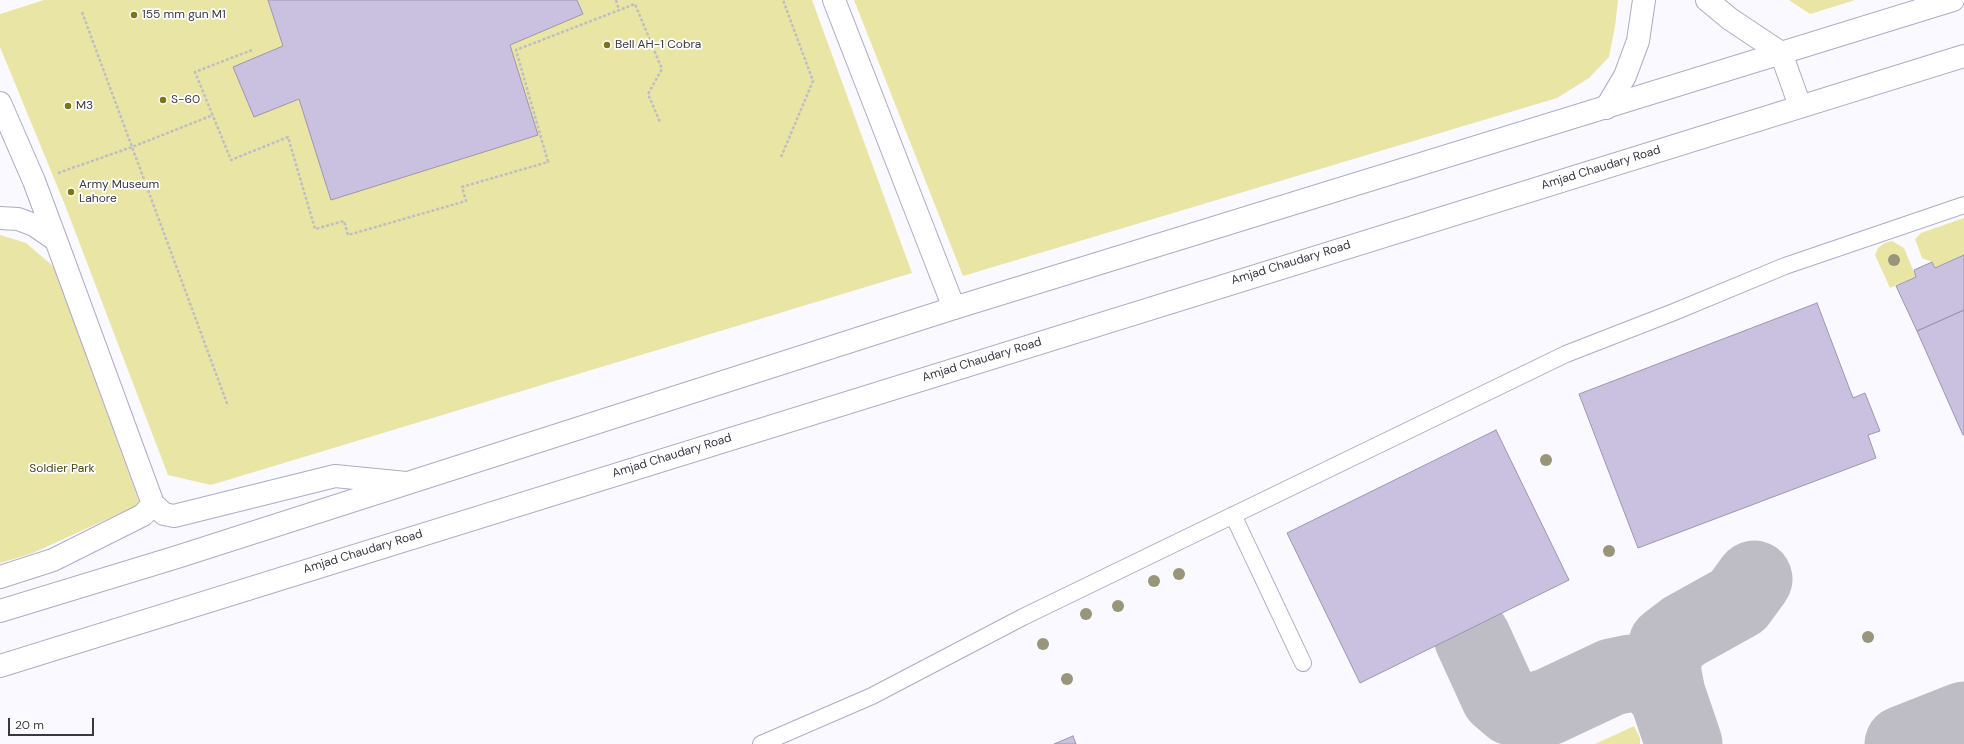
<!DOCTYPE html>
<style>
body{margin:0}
#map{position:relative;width:1964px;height:744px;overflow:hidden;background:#faf9ff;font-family:"DM Sans",sans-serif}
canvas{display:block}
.scale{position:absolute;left:8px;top:718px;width:86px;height:18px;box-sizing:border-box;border:2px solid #3a3743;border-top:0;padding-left:5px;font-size:12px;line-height:14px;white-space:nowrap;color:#3a3743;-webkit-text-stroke:3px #fff;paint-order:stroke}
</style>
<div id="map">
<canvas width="1964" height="744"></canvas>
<div class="scale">20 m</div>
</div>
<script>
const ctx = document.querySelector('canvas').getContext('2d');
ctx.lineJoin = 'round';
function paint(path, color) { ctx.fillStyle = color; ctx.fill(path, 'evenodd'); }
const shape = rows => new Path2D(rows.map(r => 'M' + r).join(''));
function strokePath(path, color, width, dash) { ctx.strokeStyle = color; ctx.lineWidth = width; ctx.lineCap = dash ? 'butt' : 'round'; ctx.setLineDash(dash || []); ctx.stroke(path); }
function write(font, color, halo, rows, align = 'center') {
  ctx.font = font + ' "DM Sans",sans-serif'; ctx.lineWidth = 3.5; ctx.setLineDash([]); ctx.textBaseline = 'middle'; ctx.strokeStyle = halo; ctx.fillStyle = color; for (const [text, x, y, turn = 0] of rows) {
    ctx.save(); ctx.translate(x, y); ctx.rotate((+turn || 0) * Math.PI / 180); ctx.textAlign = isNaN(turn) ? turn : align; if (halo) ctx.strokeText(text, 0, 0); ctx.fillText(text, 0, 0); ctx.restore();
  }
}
paint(shape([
 [44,0,812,0,912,273,211,485,168,475,65,205,0,47,0,14],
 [854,0,1618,0,1615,26,1609,57,1589,78,1557,98,963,276],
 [1789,0,1855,0,1810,14],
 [1964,218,1964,255,1935,268,1932,262,1922,258,1915,239,1921,233],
 [0,235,26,243,54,267,140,504,33,553,0,563],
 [1892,241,1904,248,1916,277,1890,288,1875,255,1878,248,1885,243],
 [1634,726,1640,738,1640,744,1595,744]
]), '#e9e5a4');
strokePath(shape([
 [1472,637,1499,696,1512,707,1529,712,1548,707,1612,677,1631,673,1651,678,1667,694,1684,744],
 [1667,694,1662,668,1667,644,1684,631,1738,601,1754,579],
 [1903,744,1964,720]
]), '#bebcc4', 77);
const building = shape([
 [268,0,577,0,583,14,510,45,538,135,331,200,299,99,254,117,233,67,283,46,268,0],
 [1964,255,1964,310,1917,331,1896,286,1916,277,1914,270,1932,262,1935,268,1964,255],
 [1817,303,1853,398,1865,393,1880,431,1868,435,1876,458,1638,548,1579,394,1817,303],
 [1964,310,1964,435,1963,435,1917,331,1964,310],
 [1496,430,1569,580,1360,683,1287,533,1496,430],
 [1073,736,1076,744,1054,744,1073,736]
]);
paint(building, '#c9c1df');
strokePath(building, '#9d95b2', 1);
const lane = shape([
 [1233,515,1303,663],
 [761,744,872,696,1023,617,1566,354,1674,312,1785,266,1964,205]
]);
const street = shape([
 [834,0,954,308],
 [1707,0,1730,19,1781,53,1800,106],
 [0,103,34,181,56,240],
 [1606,108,1625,76,1638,41,1644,0],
 [0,218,18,219,34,225,56,240,153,504,164,514,174,516,335,476,406,483],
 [0,577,53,560,143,515,153,504]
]);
const secondary = shape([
 [0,611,177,557,954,308,1953,0],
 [0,666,1964,56]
]);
strokePath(lane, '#b1a9c7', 18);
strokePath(street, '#b1a9c7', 24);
strokePath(secondary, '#b1a9c7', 24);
strokePath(shape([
 [616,0,619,10],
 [82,12,228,406],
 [252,50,195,72,231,160,288,137,315,229,344,221,348,235,466,201,462,187,548,162,516,50,635,4,662,69,648,94,660,122],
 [781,157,813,81,783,0],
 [58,173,132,147,213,115]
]), '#bfbec5', 2.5, [3, 2]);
strokePath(lane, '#fff', 16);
strokePath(street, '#fff', 22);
strokePath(secondary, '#fff', 22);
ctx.fillStyle = '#98957a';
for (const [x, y] of [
 [1894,260],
 [1546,460],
 [1609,551],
 [1179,574],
 [1154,581],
 [1118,606],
 [1086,614],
 [1868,637],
 [1043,644],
 [1067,679]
]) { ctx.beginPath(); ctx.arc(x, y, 6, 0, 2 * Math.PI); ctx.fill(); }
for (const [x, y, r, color] of [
 [134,15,4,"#7b7518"],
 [607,45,4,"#7b7518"],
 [163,100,4,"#7b7518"],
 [68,106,4,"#7b7518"],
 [71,192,4,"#7b7518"]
]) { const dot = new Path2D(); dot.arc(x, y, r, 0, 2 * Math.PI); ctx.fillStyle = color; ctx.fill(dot); strokePath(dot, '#fff', 1.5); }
write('12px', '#3a3743', '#fff', [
 ["155 mm gun M1",142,15],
 ["Bell AH-1 Cobra",615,45],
 ["S-60",171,100],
 ["M3",76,106],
 ["Army Museum",79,185],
 ["Lahore",79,199]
], 'left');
write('12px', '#3a3743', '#fff', [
 ["Amjad Chaudary Road",1601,168,-17],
 ["Amjad Chaudary Road",1291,263,-17],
 ["Amjad Chaudary Road",982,360,-17],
 ["Amjad Chaudary Road",672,456,-17],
 ["Amjad Chaudary Road",363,552,-17]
]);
write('12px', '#48440e', '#fff', [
 ["Soldier Park",62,469]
]);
</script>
